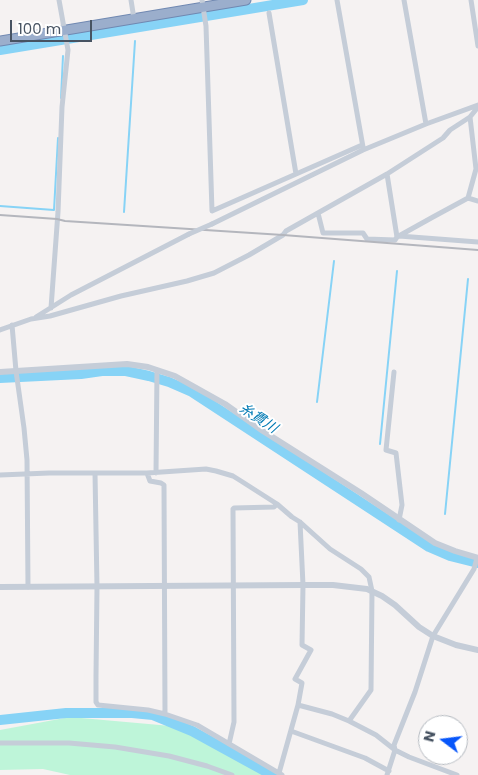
<!DOCTYPE html>
<meta charset="utf-8">
<style>
body{margin:0}
#map{position:relative;width:478px;height:775px;overflow:hidden;background:#f5f2f2;font-family:Poppins,sans-serif}
canvas{display:block}
.north{position:absolute;left:418px;top:715px;width:50px;height:50px;box-sizing:border-box;background:#fff;border:1px solid #b5bac0;border-radius:50%;rotate:285deg;font-size:14px;font-weight:700;line-height:20px;text-align:center;color:#475362}
.north::after{content:'';display:block;margin:auto;width:18px;height:22px;background:#0756fa;clip-path:polygon(50% 0,100% 100%,50% 72%,0 100%)}
.scale{position:absolute;left:10px;top:20px;width:82px;height:22px;box-sizing:border-box;border:2px solid #475362;border-top:0;padding-left:6px;font-size:15px;line-height:18px;white-space:nowrap;color:#475362;-webkit-text-stroke:4px #fff;paint-order:stroke}
</style>
<div id="map">
<canvas width="478" height="775"></canvas>
<div class="north">N</div>
<div class="scale">100 m</div>
</div>
<script>
const ctx = document.querySelector('canvas').getContext('2d');
ctx.lineJoin = 'round';
function paint(path, color) { ctx.fillStyle = color; ctx.fill(path, 'evenodd'); }
const shape = rows => new Path2D(rows.map(r => 'M' + r).join(''));
function strokePath(path, color, width, dash) { ctx.strokeStyle = color; ctx.lineWidth = width; ctx.lineCap = dash ? 'butt' : 'round'; ctx.setLineDash(dash || []); ctx.stroke(path); }
function write(font, color, halo, rows, align = 'center') {
  ctx.font = font + ' Poppins,"Noto Sans JP",sans-serif'; ctx.lineWidth = 4; ctx.setLineDash([]); ctx.textBaseline = 'middle'; ctx.strokeStyle = halo; ctx.fillStyle = color; for (const [text, x, y, turn = 0] of rows) {
    ctx.save(); ctx.translate(x, y); ctx.rotate((+turn || 0) * Math.PI / 180); ctx.textAlign = isNaN(turn) ? turn : align; if (halo) ctx.strokeText(text, 0, 0); ctx.fillText(text, 0, 0); ctx.restore();
  }
}
paint(shape([
 [70,717,182,727,271,775,70,775,43,769,0,770,0,730]
]), '#bef5d9');
strokePath(shape([
 [61,98,63,56],
 [0,206,54,210,58,138],
 [124,212,135,41],
 [317,402,334,261],
 [380,444,397,271],
 [445,514,468,279]
]), '#87d3f6', 2);
strokePath(shape([
 [0,50,303,0],
 [0,378,81,374,102,371,126,371,149,376,169,382,192,392,429,547,450,556,478,563],
 [0,720,66,713,132,713,153,715,192,731,272,775]
]), '#87d3f6', 10);
const trunk = shape([
 [0,41,246,0]
]);
strokePath(trunk, '#7088b1', 11);
strokePath(shape([
 [131,0,134,19],
 [202,0,206,26,212,211,362,145],
 [337,0,363,147],
 [404,0,426,124],
 [471,0,478,46],
 [269,13,296,174],
 [387,174,397,237],
 [468,198,478,201],
 [318,213,323,233,363,233,367,239,395,240,397,237,433,217,468,198,476,169,470,117],
 [212,224,363,150,426,124,478,105],
 [399,236,478,242],
 [51,308,58,212,62,107,68,50,59,0],
 [36,317,71,295,189,234],
 [12,325,16,371,24,428,27,460,28,587],
 [0,330,31,319,50,316,121,296,187,281,214,273,249,255,283,235,286,231,387,174,443,138,450,130,470,117,478,107],
 [394,372,386,450,396,453,402,505,399,520],
 [95,473,97,587,96,676,96,702,98,705,148,710,165,714,197,725,282,775],
 [147,473,150,481,161,483,164,485,165,714],
 [156,473,157,370],
 [0,475,49,473,147,473,206,469,216,471,233,476,241,481,277,504,292,517,300,522,330,549,361,569,369,577,372,591,371,690,349,721,332,714,298,705],
 [349,721,376,735,395,750,409,757,457,775],
 [291,731,365,758,389,771],
 [0,743,69,743,115,747,169,756,207,766,232,775],
 [229,744,234,722,233,509,234,508,274,507,277,504],
 [279,773,298,705,302,683,295,679,311,650,302,645,303,585,300,522],
 [387,775,395,750,394,745,415,692,433,636,474,569,477,558]
]), '#c5cdd8', 5);
strokePath(shape([
 [0,372,127,364,148,367,175,376,225,404,263,431,361,493,435,543,455,551,478,558],
 [0,587,303,585,333,585,367,589,382,596,395,605,419,627,433,636,456,645,478,650]
]), '#c5cdd8', 6);
strokePath(trunk, '#9baecc', 9);
strokePath(shape([
 [0,215,57,219,65,221,283,235,478,250]
]), '#b4b6bd', 2);
strokePath(shape([
 [189,234,212,224]
]), '#c5cdd8', 5);
write('italic 14px', '#017ab4', '#fff', [
 ["糸貫川",258,419,33]
]);
</script>
